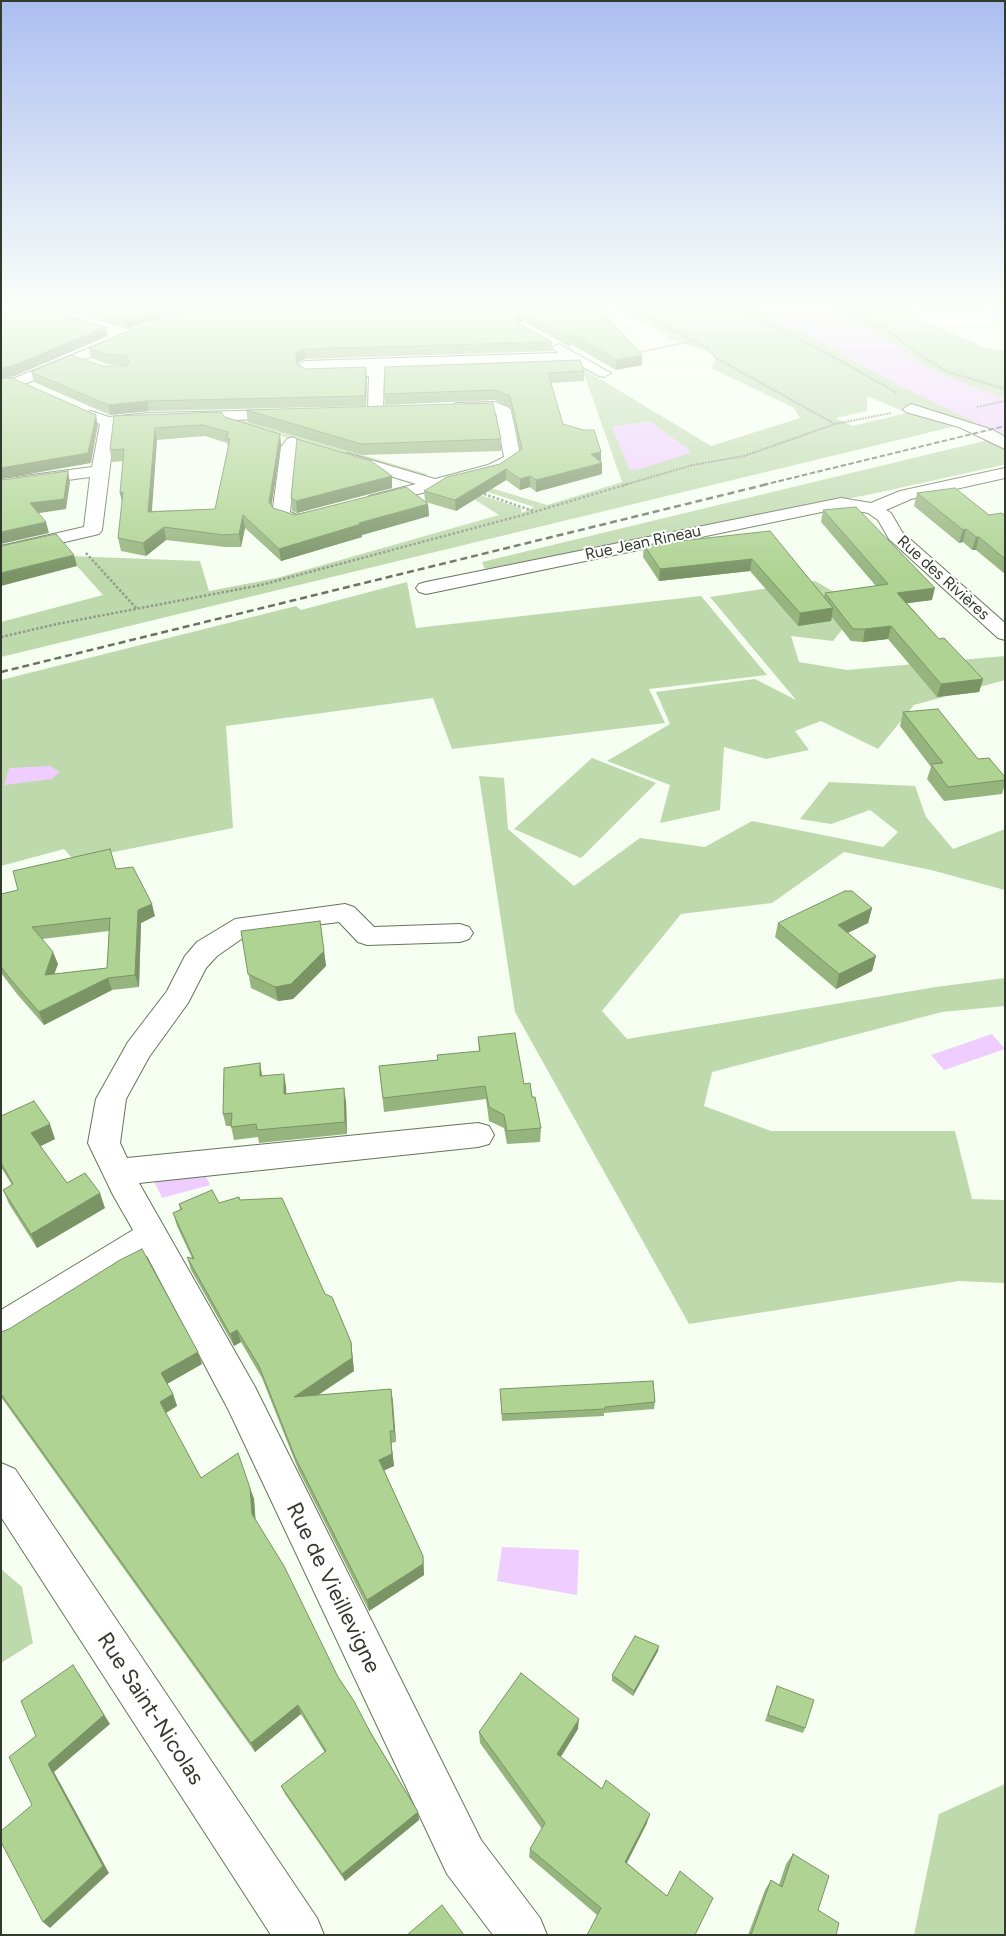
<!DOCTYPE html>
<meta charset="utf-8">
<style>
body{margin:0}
#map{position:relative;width:1006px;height:1936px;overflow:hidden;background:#f6fef1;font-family:Figtree,sans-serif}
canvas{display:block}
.frame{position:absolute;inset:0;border:2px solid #32392d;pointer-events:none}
</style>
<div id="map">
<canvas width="1006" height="1936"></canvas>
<div class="frame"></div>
</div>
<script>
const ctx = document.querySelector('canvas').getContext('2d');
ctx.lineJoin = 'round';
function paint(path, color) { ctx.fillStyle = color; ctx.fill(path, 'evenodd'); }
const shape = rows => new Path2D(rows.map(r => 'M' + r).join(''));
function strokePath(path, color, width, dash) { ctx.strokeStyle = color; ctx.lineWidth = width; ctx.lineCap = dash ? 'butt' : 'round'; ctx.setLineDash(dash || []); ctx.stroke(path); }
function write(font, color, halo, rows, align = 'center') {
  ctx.font = font + ' Figtree,sans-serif'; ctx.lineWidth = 4; ctx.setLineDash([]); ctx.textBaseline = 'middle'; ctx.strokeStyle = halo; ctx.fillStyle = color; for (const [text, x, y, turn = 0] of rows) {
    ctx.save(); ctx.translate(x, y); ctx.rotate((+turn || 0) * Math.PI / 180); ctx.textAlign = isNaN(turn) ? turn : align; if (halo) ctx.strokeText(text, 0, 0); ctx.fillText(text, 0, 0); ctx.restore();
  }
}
paint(shape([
 [606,306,921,306,904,312,981,346,1005,351,1005,463,1003,465,872,494,485,569,482,562,988,440,956,426,1,657,1,622,103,595,68,556,200,561,209,591,277,578,499,515,455,487,521,508,522,513,534,507,466,485,465,480,547,505,622,482,582,368,711,446,800,418,794,408,711,368,717,356,685,343,666,339,669,335],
 [867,396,907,413,852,426,836,418,867,411],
 [244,420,427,474,426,477,420,477,238,423],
 [815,581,860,607,833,641,791,636,799,662,847,670,1005,656,1005,680,914,705,878,749,821,721,795,731,809,750,766,759,724,747,720,810,660,823,670,785,607,761,670,724,656,692,755,679,796,700,710,597],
 [407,582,416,628,701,596,767,675,649,689,665,723,452,749,433,698,226,726,233,828,74,860,64,849,1,866,1,680,296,606,301,610],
 [592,758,656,783,581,858,514,829],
 [479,776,504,778,508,829,574,886,640,838,705,847,752,821,883,847,898,832,870,810,831,824,800,819,829,782,915,786,926,817,953,849,1005,829,1005,890,931,870,844,852,772,903,681,914,602,1011,627,1039,936,987,1005,978,1005,1006,942,1012,712,1072,704,1106,771,1131,955,1131,972,1199,1005,1200,1005,1283,959,1281,689,1324,515,1012],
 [1,1569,22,1587,33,1643,1,1663],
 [1005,1784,1005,1935,914,1935,939,1814]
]), '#bed9ac');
paint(shape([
 [753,306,823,306,854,321,903,349,917,361,941,374,1005,398,1005,437,898,385,808,335,785,326],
 [649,421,687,448,690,453,637,470,629,469,612,427],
 [50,766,60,772,52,779,4,785,9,768],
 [992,1034,1005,1049,944,1070,931,1055],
 [204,1172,210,1185,162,1198,153,1179],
 [502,1547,579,1550,577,1595,497,1581]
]), '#efcdff');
const minor = shape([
 [989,306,1005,306,1005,316,990,309,989,306],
 [124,334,129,335,131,338,129,341,22,385,1,386,1,378,15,378,124,334],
 [559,344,611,373,604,377,599,376,572,361,422,366,429,370,427,373,384,375,383,412,380,415,344,418,339,416,336,413,339,410,368,408,369,376,306,377,299,373,298,365,305,361,558,353,552,348,559,344],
 [495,402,508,407,511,410,521,459,500,473,375,505,369,504,366,500,369,496,416,484,341,461,339,458,347,453,435,479,488,465,504,457,496,413,456,413,448,408,456,403,495,402],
 [911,404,993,430,1005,437,1005,449,959,427,906,412,903,409,911,404],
 [284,410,292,415,289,418,149,423,115,426,102,530,99,534,1,557,1,546,84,527,90,477,1,489,1,479,92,467,100,424,86,419,83,416,86,413,91,411,109,417,149,413,284,410],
 [293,437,301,442,297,447,290,512,297,515,311,512,317,513,320,517,317,521,296,526,275,519,272,515,281,447,287,439,293,437],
 [1005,468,1005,478,911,499,886,510,891,513,902,532,1005,623,1005,640,998,638,889,539,878,520,868,513,841,508,426,594,419,592,416,588,419,584,426,582,841,498,871,503,900,491,1005,468],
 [345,904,354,907,374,927,460,924,469,927,473,933,469,939,460,942,367,945,358,942,339,922,250,933,217,956,206,968,188,1003,149,1057,126,1099,120,1143,127,1158,478,1123,489,1126,494,1135,489,1144,478,1147,139,1183,255,1387,481,1840,540,1918,547,1935,493,1935,447,1874,229,1411,147,1256,14,1340,1,1345,1,1310,133,1230,113,1195,88,1143,96,1099,128,1042,167,991,185,956,197,942,235,919,345,904]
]);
const major = shape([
 [1,1463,15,1469,317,1918,324,1935,271,1935,1,1517,1,1463]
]);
strokePath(minor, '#66755a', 2);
strokePath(major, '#66755a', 2);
strokePath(shape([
 [618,306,662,324,708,348,716,358,835,424,891,413],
 [733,306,823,351,897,393],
 [834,306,886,329,917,353,948,372,1005,389],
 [636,353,693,341],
 [977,407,1005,401],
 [624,485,693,465,744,456,835,424]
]), '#92998d', 2, [2, 1]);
strokePath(shape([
 [484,494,533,511],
 [86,553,137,609],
 [1,637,57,624,261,585,534,512,628,484]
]), '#92998d', 2.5, [2.5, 2]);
paint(minor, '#fff');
paint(major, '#fff');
strokePath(shape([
 [763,485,1005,426]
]), '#6b7266', 2, [5.5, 2.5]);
strokePath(shape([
 [1,672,768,484]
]), '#6b7266', 2.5, [7, 4]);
paint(shape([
 [51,306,222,306,199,308,127,329],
 [597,306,642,355,642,365,616,370,571,344,571,348,523,321,519,323,552,342,552,351,305,359,297,363,305,369,367,377,366,406,149,411,110,415,34,382,31,372,102,366,126,366,107,364,91,358,89,348],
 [385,367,584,371,584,381,551,383,563,424,601,452,601,462,602,463,602,474,536,492,530,487,520,490,506,480,456,511,426,502,428,504,429,516,362,535,362,537,281,561,245,528,241,547,225,547,166,540,146,556,121,551,118,538,122,502,120,493,123,461,112,462,110,450,114,416,225,417,280,434,281,445,271,506,273,508,295,515,425,501,424,491,500,464,520,451,510,407,495,400,385,405,384,394],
 [205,436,227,443,228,447,215,509,151,511,157,440],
 [246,410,501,439,501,451,362,455,248,422],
 [392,476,392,488,297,513,292,511,291,498],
 [917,493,989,515,1005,516,1005,574,976,550,972,550,963,542,959,543,914,506],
 [823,510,932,600,907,603,939,639,983,679,979,692,937,697,888,639,863,642,851,641,832,617,831,621,798,626,750,571,659,581,643,557,644,545,770,531,824,597,825,593,876,586,821,522],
 [903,712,978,759,1005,777,1005,784,1002,794,944,801,927,779,931,767,900,726],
 [116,869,155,916,141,923,139,987,112,990,44,1025,17,994,1,973,1,894],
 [109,931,107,968,54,974,58,964,42,939],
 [872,908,868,923,848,933,876,956,872,971,836,989,775,937,778,923],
 [320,921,326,966,293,999,278,1001,251,988,241,931],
 [478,1037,524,1084,532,1097,541,1128,540,1142,507,1144,504,1128,489,1121,486,1099,384,1112,379,1066,437,1060,479,1051],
 [260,1063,262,1076,286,1086,286,1094,346,1101,347,1134,259,1143,258,1137,234,1140,231,1126,226,1126,223,1114],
 [1,1116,55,1139,40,1146,67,1183,105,1208,37,1248,9,1204,3,1190,12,1185,1,1167],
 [240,1200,325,1294,351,1342,354,1371,318,1395,391,1389,396,1442,391,1443,394,1466,384,1470,423,1556,424,1575,369,1611,298,1469,262,1378,241,1342,234,1346,191,1270,187,1257,192,1258,177,1226,173,1213,180,1210,179,1204,219,1203],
 [1,1332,202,1364,167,1384,173,1394,177,1406,166,1413,201,1478,250,1488,254,1499,255,1519,338,1677,418,1812,419,1820,345,1881,285,1794,281,1786,325,1753,301,1714,255,1752,1,1397],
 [500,1389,655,1402,654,1409,604,1413,604,1416,502,1421],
 [658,1651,633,1696,612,1681,612,1675],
 [777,1686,805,1728,803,1733,765,1721],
 [578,1729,561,1757,647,1823,627,1863,667,1896,713,1898,597,1915,529,1857,530,1849,542,1829,480,1743,479,1732],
 [793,1854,818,1910,836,1935,748,1935,765,1890,771,1880,779,1885,786,1864]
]), '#96b57e');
paint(shape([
 [174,306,222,306,199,308,127,329,125,320],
 [523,312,523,321,514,326,514,316],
 [106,327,108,336,15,376,1,378,1,368],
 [304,349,305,359,297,363,297,373,296,354],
 [642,355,642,365,616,370,616,360],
 [366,367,367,377,366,406,365,396],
 [147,401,149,411,110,415,108,405],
 [96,415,98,425,91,463,1,479,1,468],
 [155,428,157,440,151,524,148,512],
 [280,434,281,445,270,515,269,502],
 [601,452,601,463,591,454],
 [602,463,602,474,536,492,536,480],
 [506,469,506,480,456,511,455,500],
 [68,471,70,482,66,509,33,514,30,503],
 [392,476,392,488,297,513,296,501],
 [530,476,530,487,520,490,520,479],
 [123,492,123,505,120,493],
 [428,504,429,516,362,535,362,537,281,561,279,549,359,523],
 [243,515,245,528,241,547,239,534],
 [46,522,49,533,1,544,1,532],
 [164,527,166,540,146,556,143,543],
 [966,529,963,542,959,543,963,530],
 [976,537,979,537,976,550,972,550],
 [74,555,77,566,1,586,1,573],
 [752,559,750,571,659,581,660,569],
 [935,588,932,600,894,605,897,593],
 [833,608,831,621,798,626,800,613],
 [891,626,888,639,863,642,865,629],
 [983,679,979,692,937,697,941,684],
 [152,904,155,916,141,923,139,987,135,975,138,910],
 [872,908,868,923,835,939,838,925],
 [324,951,326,966,293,999,278,1001,275,987],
 [53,952,58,964,49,988,45,975],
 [876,956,872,971,836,989,839,974],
 [108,978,112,990,44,1025,39,1012],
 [260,1063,262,1076,260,1076],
 [284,1074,286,1086,287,1106,284,1094],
 [344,1088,346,1101,347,1134,345,1122],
 [50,1124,55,1139,37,1148,31,1133],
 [100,1193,105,1208,37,1248,31,1234],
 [237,1330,241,1342,234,1346,230,1334],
 [351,1342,354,1371,297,1409,294,1397],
 [198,1352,202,1364,165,1385,161,1373],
 [391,1389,393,1401,396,1442,394,1431],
 [173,1394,177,1406,164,1414,160,1402],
 [390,1431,394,1466,381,1472,379,1460],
 [250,1488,254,1499,256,1525,252,1514],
 [423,1556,424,1575,369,1611,367,1600],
 [659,1646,658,1651,633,1696,634,1691],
 [79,1674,110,1724,54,1772,109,1873,50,1928,43,1922,48,1764],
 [298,1705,301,1714,255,1752,251,1743],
 [579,1719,578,1729,556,1764,557,1754],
 [418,1812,419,1820,345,1881,342,1874],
 [650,1814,647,1823,623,1870,625,1862]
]), '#7a9466');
const building = shape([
 [1,306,37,306,106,327,12,366,1,368,1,306],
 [79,306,174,306,125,320,79,306],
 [291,306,597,306,642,355,616,360,569,332,571,338,523,312,514,316,516,322,552,342,304,349,296,354,296,363,305,369,366,367,365,396,147,401,108,405,31,372,71,355,102,366,126,366,130,362,126,356,105,354,89,348,131,330,199,310,240,307,291,306],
 [580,360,584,371,548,373,563,424,583,430,594,430,601,452,591,454,602,463,536,480,530,476,520,479,506,469,455,500,424,491,447,477,500,464,522,449,510,396,495,390,384,394,385,367,580,360],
 [1,378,12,378,96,415,88,453,1,468,1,378],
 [493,403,501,439,361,444,246,410,493,403],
 [221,412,225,417,280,434,269,502,273,508,295,515,406,487,428,504,359,523,361,524,279,549,243,515,239,534,223,535,164,527,143,543,118,538,123,492,120,493,124,449,110,450,114,416,221,412],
 [203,425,228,432,227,439,230,439,215,509,148,512,155,428,203,425],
 [297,439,371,461,392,476,296,501,291,498,297,439],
 [68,471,64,499,30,503,46,522,1,532,1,480,68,471],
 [955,488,989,515,1002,513,1005,516,1005,559,979,537,976,537,966,529,963,530,917,493,955,488],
 [856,507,935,588,897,593,939,639,944,638,983,679,941,684,891,626,865,629,853,629,825,593,888,584,823,510,856,507],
 [770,531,833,608,800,613,752,559,660,569,644,545,770,531],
 [56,534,74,555,1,573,1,546,56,534],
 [938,709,978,759,989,758,1005,777,1005,780,948,787,931,764,943,763,903,712,938,709],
 [110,849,116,869,133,867,152,904,138,910,135,975,108,978,39,1012,12,981,1,967,1,894,18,890,13,871,110,849],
 [110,918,107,968,45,975,53,952,32,927,110,918],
 [845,891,852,891,872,908,838,925,876,956,839,974,778,923,845,891],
 [320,921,324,951,291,984,275,987,248,974,241,931,320,921],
 [515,1033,524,1084,530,1083,532,1097,535,1097,541,1128,507,1131,504,1115,489,1107,485,1086,383,1098,379,1066,438,1060,437,1055,480,1051,478,1037,515,1033],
 [260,1063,260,1076,284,1074,284,1094,344,1088,345,1122,257,1130,256,1124,231,1127,232,1113,223,1114,224,1068,260,1063],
 [34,1101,50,1124,31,1133,67,1183,85,1173,100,1193,31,1234,3,1190,13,1184,1,1163,1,1116,34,1101],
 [212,1190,219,1203,239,1197,240,1200,282,1198,325,1294,332,1297,351,1342,352,1358,294,1397,391,1389,394,1431,390,1431,392,1454,379,1460,423,1556,423,1564,367,1600,295,1457,259,1366,237,1330,230,1334,187,1257,194,1259,173,1213,182,1209,179,1204,212,1190],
 [142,1249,198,1352,161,1373,173,1394,160,1402,201,1478,238,1453,250,1488,252,1514,284,1566,338,1677,354,1701,370,1732,418,1812,342,1874,281,1786,326,1751,298,1705,251,1743,1,1394,1,1332,9,1329,120,1260,142,1249],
 [653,1381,655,1402,605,1407,605,1409,502,1414,500,1389,653,1381],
 [635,1636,659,1646,634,1691,612,1675,635,1636],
 [73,1665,104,1715,48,1764,103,1866,43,1922,1,1842,1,1831,32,1805,9,1757,36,1736,21,1701,73,1665],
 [521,1673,579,1719,557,1754,602,1789,606,1780,650,1814,625,1862,667,1896,680,1871,713,1898,695,1935,587,1935,601,1908,530,1849,545,1823,479,1732,521,1673],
 [777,1686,814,1700,805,1728,768,1715,777,1686],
 [793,1854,829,1876,818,1910,839,1923,836,1935,751,1935,771,1880,782,1887,793,1854],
 [442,1905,464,1935,407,1935,442,1905]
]);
paint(building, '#aed392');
strokePath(building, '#7a9466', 1);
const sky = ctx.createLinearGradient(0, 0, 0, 577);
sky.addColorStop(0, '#abbef1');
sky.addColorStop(0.53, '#fbfff9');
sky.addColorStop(1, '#fbfff900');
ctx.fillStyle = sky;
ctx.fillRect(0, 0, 1006, 577);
write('16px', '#32392d', '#fff', [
 ["Rue Jean Rineau",643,543,-12],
 ["Rue des Rivières",943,578,42]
]);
write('22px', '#32392d', '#fff', [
 ["Rue de Vieillevigne",333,1588,64],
 ["Rue Saint-Nicolas",150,1709,57]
]);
</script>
